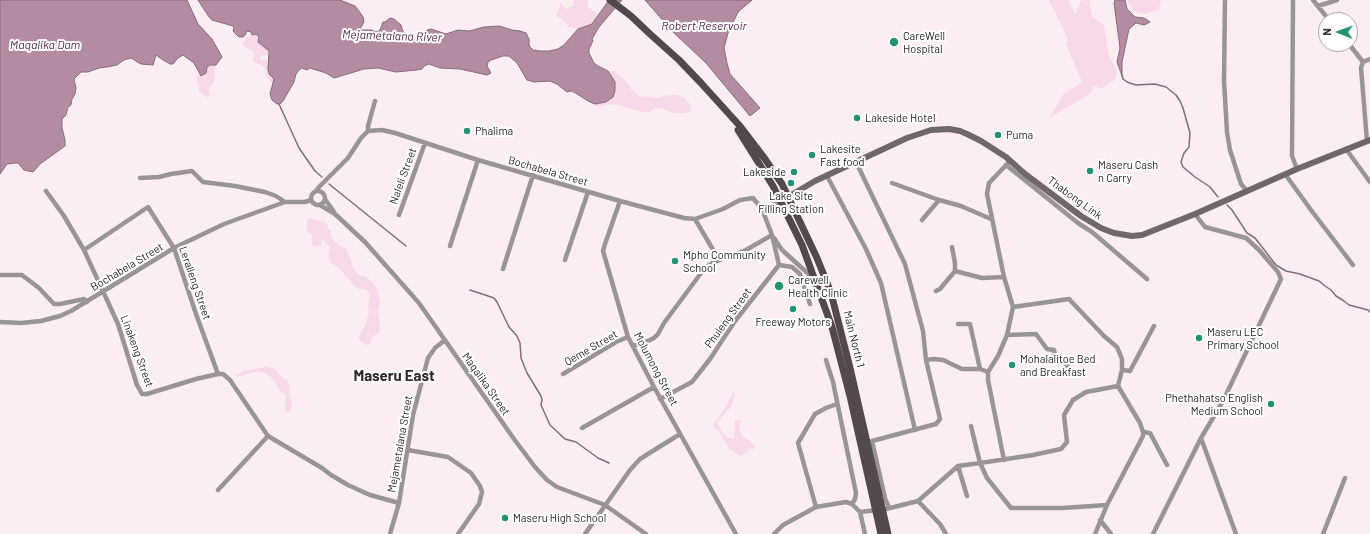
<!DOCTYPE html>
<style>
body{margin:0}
#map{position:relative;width:1370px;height:534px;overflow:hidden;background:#faeef3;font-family:Barlow,sans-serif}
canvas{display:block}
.north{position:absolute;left:1318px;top:12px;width:40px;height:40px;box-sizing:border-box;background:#fff;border:1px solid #a6a5a5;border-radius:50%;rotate:271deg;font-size:11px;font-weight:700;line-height:16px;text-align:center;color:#211d1f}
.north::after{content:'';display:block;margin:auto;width:14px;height:18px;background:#239272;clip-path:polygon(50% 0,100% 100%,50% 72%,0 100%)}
</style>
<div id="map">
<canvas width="1370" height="534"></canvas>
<div class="north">N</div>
</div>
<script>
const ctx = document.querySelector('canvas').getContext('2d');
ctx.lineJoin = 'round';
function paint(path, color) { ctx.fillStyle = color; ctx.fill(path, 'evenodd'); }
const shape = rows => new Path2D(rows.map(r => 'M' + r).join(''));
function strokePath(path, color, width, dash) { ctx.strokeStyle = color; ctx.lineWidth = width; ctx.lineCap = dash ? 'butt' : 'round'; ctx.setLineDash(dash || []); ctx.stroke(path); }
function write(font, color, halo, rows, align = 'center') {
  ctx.font = font + ' Barlow,sans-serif'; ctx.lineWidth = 4; ctx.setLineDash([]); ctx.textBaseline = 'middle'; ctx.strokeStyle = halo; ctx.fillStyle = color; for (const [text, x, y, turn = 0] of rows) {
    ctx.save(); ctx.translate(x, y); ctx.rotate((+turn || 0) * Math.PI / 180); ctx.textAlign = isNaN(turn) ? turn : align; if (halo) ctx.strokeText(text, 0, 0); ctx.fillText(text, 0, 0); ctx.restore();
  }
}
paint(shape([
 [574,0,588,0,588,7,599,15,592,24,578,29,569,27,562,19,556,16,561,2,565,9,573,6],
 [1049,0,1068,0,1072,9,1076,14,1081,0,1089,0,1092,16,1104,25,1109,55,1117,72,1115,79,1102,89,1094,86,1090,94,1049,118,1063,95,1082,82,1066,44,1068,39],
 [1127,0,1161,0,1159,10,1145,14,1135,12],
 [255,34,259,36,260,45,264,46,267,49,268,55,260,56,261,60,267,60,269,62,268,69,275,79,273,84,269,80,265,74,266,70,262,65,255,63,253,60,254,55,253,51,247,48,243,44,246,38],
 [210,65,216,65,214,70,215,78,214,83,209,87,210,96,207,97,200,92,198,87,197,76,200,74,202,76,207,67],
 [608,71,614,71,627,82,632,90,640,96,656,98,670,95,678,95,685,99,690,104,691,111,685,113,674,113,661,108,654,109,648,112,642,112,622,106,612,104,598,107,595,104,602,103,615,82],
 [309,218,324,222,327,224,328,229,331,231,331,236,334,241,347,250,354,269,359,275,366,277,373,283,378,290,380,303,378,311,380,329,379,333,372,337,371,342,367,345,362,343,358,338,365,326,369,312,368,305,370,299,369,293,366,290,359,289,352,284,349,278,344,275,342,270,331,263,329,256,330,247,322,239,321,245,317,246,314,246,312,243,312,235,307,231,307,222],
 [266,367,274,368,283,379,287,380,290,385,289,390,292,404,291,410,288,412,286,413,285,410,286,396,284,393,280,392,275,381,267,374,259,371,253,372,242,376,234,376,245,371],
 [734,391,735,395,731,406,717,423,724,435,729,438,734,438,735,420,741,421,739,427,742,437,749,440,755,446,753,449,749,449,746,453,740,456,729,449,718,430,714,427,715,422,724,410]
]), '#f8d9e7');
const water = shape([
 [0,0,187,0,198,24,212,39,222,57,216,65,210,65,207,67,206,73,201,76,194,63,183,55,178,58,173,64,170,64,163,60,156,55,153,65,141,64,131,58,124,60,117,65,107,67,99,68,88,72,81,72,74,79,76,88,75,94,72,99,71,105,68,107,66,115,62,119,62,128,65,140,65,146,40,164,33,172,24,170,18,163,15,163,7,164,0,174,0,0],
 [198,0,340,0,355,6,359,11,363,17,364,22,360,29,361,30,371,30,377,32,380,30,383,22,385,22,390,18,394,19,401,25,403,32,416,38,420,37,427,30,431,29,446,34,458,30,469,31,484,27,499,26,512,30,520,31,526,33,529,39,529,44,530,47,533,50,540,51,549,51,558,49,564,45,578,29,592,24,609,0,622,0,599,27,592,39,593,41,589,49,589,53,594,63,598,66,608,71,612,77,615,82,615,91,613,97,606,102,595,104,590,102,572,91,567,92,557,84,550,81,534,82,527,80,517,63,509,56,503,56,491,60,488,62,487,66,491,73,487,75,460,69,440,68,429,64,424,66,422,69,417,70,396,72,378,68,364,69,334,78,326,73,310,68,307,70,302,68,299,70,296,74,294,82,283,101,280,104,277,104,272,100,270,94,274,79,269,74,268,69,269,51,258,42,259,36,255,34,252,35,251,32,246,31,246,34,243,37,239,37,233,31,234,28,233,26,212,20,209,17,198,0],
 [645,0,752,0,738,12,728,33,724,48,727,63,730,74,760,108,750,116,706,63,673,32,645,0],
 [1115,0,1125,0,1127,9,1135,17,1144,18,1150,22,1144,25,1136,23,1129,29,1122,62,1122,76,1117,62,1120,48,1114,3,1115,0]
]);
paint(water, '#b38d9f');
strokePath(water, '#876b79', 1);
strokePath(shape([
 [1122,75,1123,79,1127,82,1136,85,1155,84,1166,87,1176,95,1180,101,1183,108,1190,133,1189,147,1184,153,1181,162,1183,167,1195,177,1210,187,1218,197],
 [279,104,299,148,315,171,322,177],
 [329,184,406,246],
 [1227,205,1232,210,1247,233,1255,238,1276,265,1286,271,1300,274,1319,281,1325,286,1331,290,1336,296,1344,301,1349,305,1368,310,1370,312],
 [470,290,494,298,497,302,509,327,517,336,520,343,521,358,527,373,541,396,542,400,541,405,550,425,565,439,576,442,598,458,609,463]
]), '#876b79', 1.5);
strokePath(shape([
 [1225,0,1224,81,1227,132,1230,150,1241,184,1247,191],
 [1293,0,1292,156,1297,169],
 [1313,0,1329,20],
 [1318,6,1337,0],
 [1349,44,1363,62,1361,68,1367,141],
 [1363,62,1370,59],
 [368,131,368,126,375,101],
 [1346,149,1370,182],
 [856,162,905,264,923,331,926,360,940,419,936,424,872,441,885,498,889,508],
 [1006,165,1078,223,1092,232,1147,279],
 [1285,174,1311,210,1353,265],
 [827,176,866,249,881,283,915,430],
 [140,178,159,177,171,174,192,171,203,182,235,186,265,192,276,196,285,202],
 [892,183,939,200,961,206,991,219],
 '311 198a7 7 0 1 1 14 0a7 7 0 1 1-14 0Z',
 [46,191,64,216,84,250,118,324,137,385,142,394,147,394,196,379,218,374,223,374,230,380,268,436,322,468,331,475,348,485,370,495,399,503],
 [316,191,319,187,348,158,361,138,368,131,382,130,395,133,478,160,620,201,684,218,695,219,723,209,740,200,753,198,762,209,781,201],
 [325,199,334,212],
 [620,201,605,244,603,251,628,337,654,387,736,534],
 [320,205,335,214,365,242,419,303,514,439,535,467,547,480,557,487,605,505,646,534],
 [399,215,425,143],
 [695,219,719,260],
 [922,220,939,200],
 [774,238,782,250,812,277],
 [450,246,478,160],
 [84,250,148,207,174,248,196,314,218,374],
 [565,260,588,192],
 [779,265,792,267,800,274,810,304],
 [503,269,533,175],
 [955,271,982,278,1004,277],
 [0,275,22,275,39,288,54,304,60,304,84,299,87,302],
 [936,291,940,289,955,271,955,263,952,247],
 [1013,307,1069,299,1104,336,1117,347,1122,359,1122,370,1118,386],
 [0,322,21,323,41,321,60,316,71,311,174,248,224,224,285,202,305,202,311,200],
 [958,324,970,324,980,369],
 [1007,335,1036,334,1047,349,1054,350,1055,356,1064,362,1068,367],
 [633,346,648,341,654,338,658,334,664,323,704,269,712,263,746,250,772,235],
 [826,360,833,382,856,493,855,499,852,504],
 [926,360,934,359,943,360,962,369,980,369,988,372],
 [1122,370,1130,371,1154,326],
 [563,374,616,342,628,337],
 [660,399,692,382,710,359,735,321,779,265,772,235,762,209],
 [971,426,980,463,1033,455,1061,449,1067,442,1064,415,1073,400,1086,392,1118,386,1140,423,1143,432,1143,436,1107,505,1095,534],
 [582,428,654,387],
 [1143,432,1150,433,1167,465],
 [1201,438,1236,534],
 [408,450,448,457,471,473,480,486,482,492,479,504,458,534],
 [1004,460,988,380,988,372,998,356,1007,335,1013,307,1004,277,987,194,989,183,1010,161],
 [958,466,967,496],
 [218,490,268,436],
 [918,501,940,524,946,534],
 [816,507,798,443,815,414,826,408,837,404],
 [886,509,918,501,958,466,980,463,987,478,1011,508,1063,508,1107,505],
 [860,512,865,534],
 [1100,520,1111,534],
 [390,534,399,503,413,415,428,358,435,348,445,340],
 [585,534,630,470,640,459,680,434],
 [774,534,783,525,816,507,846,502,852,504,860,512,877,510],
 [1153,534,1201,438,1223,401,1281,279,1278,272,1259,250,1246,238,1205,227,1195,214],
 [1323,534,1345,478]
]), '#999496', 4.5);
strokePath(shape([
 [781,201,815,181,907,138,931,130,949,129,960,131,967,134,981,141,1006,157,1025,174,1081,216,1101,228,1114,233,1132,236,1142,235,1195,214,1297,169,1370,140]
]), '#6e686b', 6);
strokePath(shape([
 [610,0,631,16,650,34,679,60,701,83,739,125,765,159,782,184,817,258,831,293,850,368,888,534],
 [738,130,773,186,802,245,832,327,850,396,881,534]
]), '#51494c', 7);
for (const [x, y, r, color] of [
 [894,42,5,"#239272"],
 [857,118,4,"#239272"],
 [467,131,4,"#239272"],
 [998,135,4,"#239272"],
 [812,155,4,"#239272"],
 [1090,171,4,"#239272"],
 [794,172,4,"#239272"],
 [791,183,4,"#239272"],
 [675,261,4,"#239272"],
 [779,286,5,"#239272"],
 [793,309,4,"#239272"],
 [1199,338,4,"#239272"],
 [1012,365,4,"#239272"],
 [1271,404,4,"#239272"],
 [505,518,4,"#239272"]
]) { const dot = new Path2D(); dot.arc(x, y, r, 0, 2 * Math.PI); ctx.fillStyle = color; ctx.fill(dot); strokePath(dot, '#fff', 1.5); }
write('11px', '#211d1f', '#fff', [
 ["CareWell",903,36],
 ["Hospital",903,49],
 ["Lakeside Hotel",865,118],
 ["Phalima",475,131],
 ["Puma",1006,135],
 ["Lakesite",820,149],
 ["Fast food",820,162],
 ["Maseru Cash",1098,165],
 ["n Carry",1098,178],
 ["Lakeside",786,172,"right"],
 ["Lake Site",791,196,"center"],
 ["Filling Station",791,209,"center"],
 ["Mpho Community",683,255],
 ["School",683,268],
 ["Carewell",788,280],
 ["Health Clinic",788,293],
 ["Freeway Motors",793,322,"center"],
 ["Maseru LEC",1207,332],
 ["Primary School",1207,345],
 ["Mohalalitoe Bed",1020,359],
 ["and Breakfast",1020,372],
 ["Phethahatso English",1263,398,"right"],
 ["Medium School",1263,411,"right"],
 ["Maseru High School",513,518]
], 'left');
write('11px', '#211d1f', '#fff', [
 ["Bochabela Street",548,171,16],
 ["Naleli Street",403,176,-70],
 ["Thabong Link",1075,198,36],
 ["Bochabela Street",127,267,-31],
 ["Leralleng Street",195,283,71],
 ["Phuleng Street",728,318,-54],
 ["Main North 1",854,339,76],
 ["Qeme Street",591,348,-30],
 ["Linakeng Street",137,351,70],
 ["Molumong Street",656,369,62],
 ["Maqalika Street",486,384,55],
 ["Mejametalana Street",400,444,-80]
]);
write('italic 12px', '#582641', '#fff', [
 ["Robert Reservoir",704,26],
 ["Mejametalana River",392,36,2],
 ["Maqalika Dam",45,45]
]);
write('bold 15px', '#2e262a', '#fff', [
 ["Maseru East",394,376]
]);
</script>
